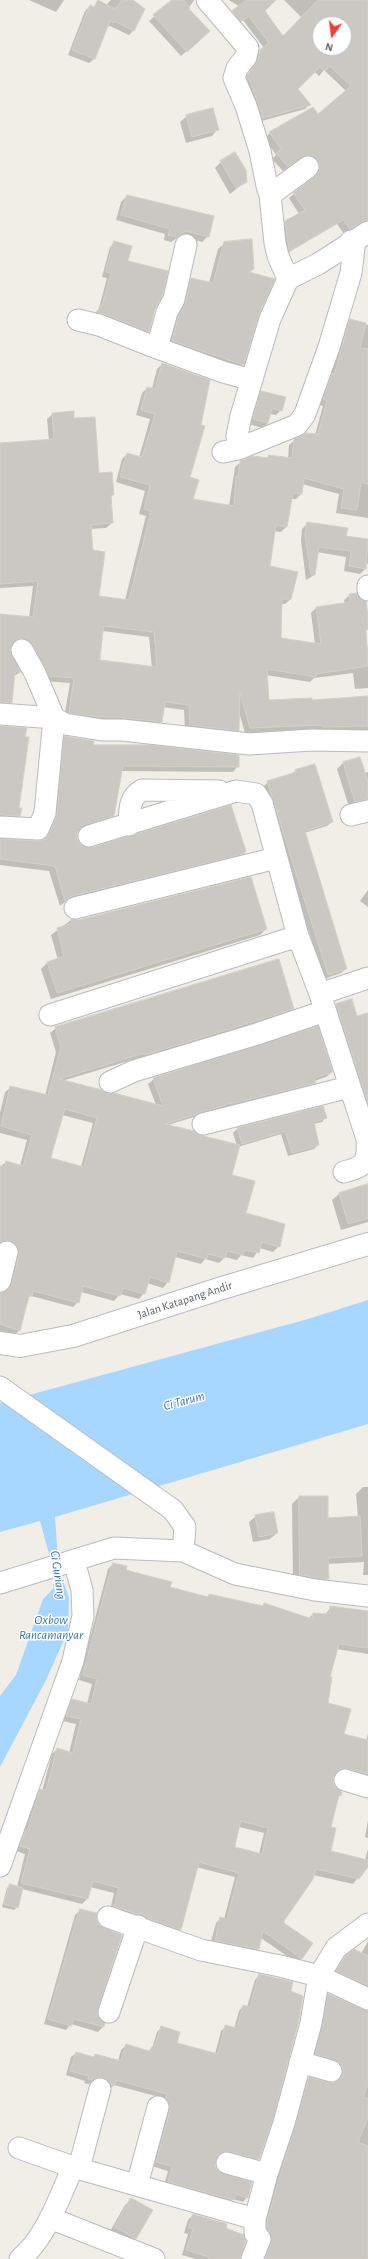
<!DOCTYPE html>
<style>
body{margin:0}
#map{position:relative;width:368px;height:2259px;overflow:hidden;background:#f0eee6;font-family:"Alegreya Sans",sans-serif}
canvas{display:block}
.north{position:absolute;left:312px;top:16px;width:40px;height:40px;box-sizing:border-box;background:#fff;border:1px solid #bec0c2;border-radius:50%;rotate:194deg;font-size:11px;font-weight:700;line-height:16px;text-align:center;color:#5d6167}
.north::after{content:'';display:block;margin:auto;width:14px;height:18px;background:#f13e2c;clip-path:polygon(50% 0,100% 100%,50% 72%,0 100%)}
</style>
<div id="map">
<canvas width="368" height="2259"></canvas>
<div class="north">N</div>
</div>
<script>
const ctx = document.querySelector('canvas').getContext('2d');
ctx.lineJoin = 'round';
function paint(path, color) { ctx.fillStyle = color; ctx.fill(path, 'evenodd'); }
function trace(path, color, width, dash) { ctx.strokeStyle = color; ctx.lineWidth = width; ctx.lineCap = dash ? 'butt' : 'round'; ctx.setLineDash(dash || []); ctx.stroke(path); }
function write(font, color, halo, rows, align = 'center') {
  ctx.font = font + ' "Alegreya Sans",sans-serif'; ctx.lineWidth = 3; ctx.setLineDash([]); ctx.textBaseline = 'middle'; ctx.strokeStyle = halo; ctx.fillStyle = color; for (const [text, x, y, turn = 0] of rows) {
    ctx.save(); ctx.translate(x, y); ctx.rotate((+turn || 0) * Math.PI / 180); ctx.textAlign = isNaN(turn) ? turn : align; if (halo) ctx.strokeText(text, 0, 0); ctx.fillText(text, 0, 0); ctx.restore();
  }
}
paint(new Path2D(`
 M 368,1300 L 368,1424 L 55,1517 L 58,1560 L 61,1575 L 69,1598 L 68,1631 L 45,1682 L 0,1767 L 0,1696 L 16,1675 L 43,1599 L 53,1589 L 55,1576 L 40,1521 L 0,1532 L 0,1403 L 308,1319 Z`), '#a7d7ff');
paint(new Path2D(`
 M 29,0 L 64,0 L 56,12 Z
 M 111,0 L 131,0 L 134,30 L 129,35 L 110,26 L 107,27 L 94,59 L 89,63 L 68,55 L 85,11 L 90,6 L 93,8 L 99,1 L 106,5 Z
 M 173,0 L 194,0 L 188,9 L 203,36 L 181,56 L 149,21 Z
 M 229,0 L 275,0 L 263,11 L 283,37 L 302,18 L 284,0 L 368,0 L 367,226 L 356,226 L 344,234 L 337,224 L 284,255 L 280,227 L 299,214 L 289,198 L 314,177 L 315,171 L 301,160 L 283,171 L 272,159 L 276,155 L 265,138 L 270,133 L 318,115 L 346,91 L 324,70 L 319,76 L 314,71 L 296,89 L 309,105 L 305,109 L 258,122 L 242,83 L 253,66 L 255,56 L 264,48 L 243,20 L 236,26 L 228,17 L 240,7 ZM 320,24 L 344,24 L 344,48 L 320,48 Z
 M 187,116 L 218,129 L 212,136 L 186,143 L 180,122 Z
 M 221,162 L 246,181 L 230,194 L 215,168 Z
 M 127,196 L 208,236 L 202,242 L 180,236 L 171,242 L 164,240 L 165,234 L 116,220 L 121,202 Z
 M 115,242 L 155,308 L 148,331 L 143,336 L 93,317 L 99,308 L 107,278 L 102,277 L 110,247 Z
 M 225,243 L 253,269 L 249,273 L 258,315 L 243,365 L 236,371 L 166,347 L 185,286 L 191,280 L 209,283 L 218,249 Z
 M 350,320 L 368,325 L 368,518 L 336,513 L 339,494 L 302,484 L 301,494 L 296,499 L 291,499 L 286,527 L 281,532 L 274,531 L 269,566 L 291,599 L 285,604 L 281,604 L 280,638 L 315,644 L 311,613 L 316,608 L 345,604 L 344,600 L 350,595 L 368,624 L 368,629 L 365,632 L 368,650 L 368,688 L 355,689 L 353,673 L 314,678 L 310,682 L 266,675 L 268,701 L 311,701 L 368,697 L 368,729 L 366,731 L 245,733 L 239,712 L 238,730 L 233,736 L 185,730 L 184,710 L 163,707 L 161,722 L 156,727 L 64,718 L 70,683 L 44,681 L 16,643 L 10,646 L 9,649 L 20,672 L 13,677 L 11,702 L 5,708 L 0,708 L 0,615 L 29,618 L 33,586 L 0,588 L 0,444 L 49,441 L 47,419 L 53,414 L 73,420 L 98,474 L 113,495 L 110,497 L 112,523 L 106,528 L 90,529 L 98,597 L 125,600 L 146,516 L 139,514 L 145,491 L 116,482 L 122,459 L 127,454 L 139,458 L 150,419 L 136,415 L 142,393 L 147,388 L 152,389 L 157,369 L 162,364 L 189,478 L 192,500 L 229,506 L 235,467 L 241,462 L 265,459 L 269,456 L 288,458 L 289,445 L 295,440 L 315,435 L 323,406 L 318,405 L 330,377 L 345,325 ZM 103,631 L 149,637 L 152,668 L 99,661 Z
 M 261,392 L 281,410 L 276,415 L 270,414 L 268,423 L 263,428 L 248,424 L 256,397 Z
 M 308,523 L 345,537 L 368,540 L 368,564 L 366,563 L 366,568 L 360,574 L 344,571 L 346,557 L 317,552 L 314,575 L 306,580 L 301,541 L 302,529 Z
 M 0,726 L 26,729 L 18,808 L 19,816 L 14,821 L 0,821 Z
 M 65,737 L 92,746 L 238,766 L 233,772 L 121,771 L 113,815 L 108,821 L 77,832 L 76,839 L 81,846 L 93,848 L 243,853 L 238,859 L 66,901 L 60,906 L 49,871 L 0,865 L 0,838 L 37,842 L 44,840 L 52,820 L 59,742 Z
 M 343,763 L 365,773 L 368,772 L 368,806 L 349,807 L 337,769 Z
 M 296,770 L 332,822 L 327,826 L 304,833 L 346,969 L 341,973 L 324,979 L 263,787 L 268,782 L 291,775 Z
 M 368,890 L 368,907 L 360,901 Z
 M 71,920 L 78,921 L 266,929 L 260,935 L 51,999 L 41,969 L 47,963 L 58,960 L 51,935 Z
 M 336,1005 L 357,1017 L 368,1014 L 368,1130 L 330,1012 Z
 M 293,1008 L 288,1014 L 140,1060 L 139,1058 L 125,1062 L 62,1081 L 108,1095 L 156,1105 L 148,1084 L 154,1079 L 332,1072 L 326,1077 L 314,1081 L 309,1088 L 223,1108 L 168,1125 L 199,1136 L 237,1146 L 233,1133 L 237,1129 L 325,1118 L 322,1122 L 313,1124 L 318,1145 L 314,1149 L 288,1156 L 281,1134 L 238,1147 L 230,1176 L 245,1214 L 279,1246 L 273,1252 L 260,1248 L 253,1258 L 241,1255 L 237,1260 L 225,1257 L 219,1263 L 205,1259 L 201,1264 L 175,1257 L 168,1282 L 163,1288 L 147,1283 L 144,1293 L 139,1299 L 120,1294 L 114,1301 L 81,1292 L 78,1302 L 73,1307 L 31,1296 L 27,1299 L 19,1330 L 14,1336 L 0,1331 L 0,1296 L 7,1290 L 14,1261 L 0,1246 L 0,1167 L 6,1162 L 20,1166 L 27,1140 L 0,1133 L 0,1113 L 5,1092 L 11,1087 L 45,1096 L 56,1052 L 50,1033 L 56,1028 ZM 62,1115 L 93,1123 L 81,1167 L 50,1159 Z
 M 368,1185 L 368,1222 L 341,1230 L 332,1200 L 339,1194 Z
 M 363,1487 L 368,1487 L 368,1575 L 363,1575 L 364,1562 L 327,1564 L 328,1578 L 320,1585 L 293,1582 L 292,1504 L 299,1497 L 327,1519 L 358,1517 L 356,1494 Z
 M 256,1516 L 277,1533 L 270,1539 L 253,1542 L 249,1522 Z
 M 113,1564 L 124,1571 L 169,1587 L 207,1597 L 210,1595 L 262,1607 L 264,1604 L 308,1619 L 313,1614 L 325,1615 L 331,1607 L 368,1611 L 368,1654 L 336,1649 L 329,1678 L 327,1704 L 343,1735 L 366,1741 L 368,1734 L 368,1783 L 343,1773 L 336,1773 L 333,1776 L 332,1783 L 340,1795 L 337,1798 L 330,1828 L 330,1852 L 365,1860 L 368,1849 L 368,1865 L 353,1884 L 313,1875 L 283,1920 L 302,1958 L 297,1963 L 261,1938 L 258,1949 L 253,1954 L 210,1945 L 216,1923 L 221,1918 L 224,1919 L 235,1877 L 196,1867 L 180,1930 L 175,1935 L 110,1911 L 114,1893 L 90,1887 L 87,1899 L 82,1904 L 22,1889 L 17,1907 L 14,1910 L 2,1907 L 7,1888 L 10,1885 L 17,1887 L 25,1854 L 16,1851 L 24,1834 L 35,1795 L 42,1791 L 52,1754 L 57,1749 L 69,1753 L 76,1724 L 62,1721 L 67,1706 L 72,1700 L 87,1704 L 92,1684 L 79,1680 L 108,1569 ZM 239,1827 L 264,1833 L 259,1854 L 233,1848 Z
 M 368,1820 L 368,1838 L 365,1837 Z
 M 80,1910 L 95,1920 L 96,2015 L 103,2027 L 98,2032 L 71,2024 L 66,2030 L 44,2024 L 75,1915 Z
 M 368,1941 L 368,1993 L 332,1976 L 346,1957 L 361,1954 Z
 M 259,1975 L 272,2119 L 258,2159 L 254,2163 L 219,2155 L 216,2157 L 215,2167 L 218,2173 L 247,2197 L 243,2202 L 233,2199 L 228,2204 L 164,2186 L 168,2171 L 152,2166 L 163,2098 L 114,2085 L 109,2090 L 99,2082 L 88,2084 L 84,2083 L 85,2081 L 66,2075 L 71,2057 L 76,2053 L 93,2058 L 96,2055 L 118,2061 L 121,2050 L 126,2045 L 149,2052 L 152,2048 L 157,2032 L 161,2028 L 176,2043 L 215,2054 L 221,2031 L 226,2026 L 234,2029 L 239,2011 L 243,2006 L 247,2007 L 255,1980 Z
 M 328,1995 L 363,2011 L 368,2011 L 368,2259 L 262,2259 L 262,2226 L 304,2083 L 309,2078 L 334,2084 L 338,2080 L 338,2073 L 311,2059 L 323,2000 Z
 M 132,2199 L 135,2238 L 129,2245 L 109,2233 L 125,2205 Z
 M 193,2215 L 225,2229 L 240,2259 L 196,2259 L 182,2255 L 188,2234 L 184,2233 L 188,2220 Z`), '#0003');
const building = new Path2D(`
 M 98,0 L 115,9 L 122,0 L 133,0 L 145,9 L 134,31 L 115,21 L 114,23 L 110,21 L 95,59 L 72,50 L 90,5 L 94,7 Z
 M 172,0 L 184,0 L 190,8 L 189,9 L 210,31 L 187,52 L 153,15 Z
 M 247,0 L 276,0 L 265,11 L 283,36 L 318,0 L 368,0 L 368,220 L 350,229 L 343,220 L 289,251 L 285,221 L 305,210 L 293,193 L 315,176 L 319,171 L 320,165 L 317,160 L 307,155 L 288,167 L 276,153 L 281,149 L 269,132 L 313,107 L 318,114 L 351,86 L 330,66 L 325,71 L 320,67 L 298,89 L 311,105 L 263,118 L 251,83 L 247,77 L 258,60 L 260,50 L 269,43 L 249,16 L 241,21 L 232,11 ZM 320,24 L 344,24 L 344,48 L 320,48 Z
 M 213,108 L 219,130 L 192,137 L 186,115 Z
 M 235,152 L 246,170 L 247,182 L 236,188 L 220,161 Z
 M 127,195 L 214,216 L 209,237 L 186,231 L 177,237 L 168,235 L 170,229 L 121,215 Z
 M 252,239 L 254,269 L 249,272 L 275,279 L 259,315 L 244,365 L 172,341 L 178,317 L 186,302 L 191,278 L 213,283 L 224,242 Z
 M 114,241 L 132,246 L 128,261 L 168,271 L 163,295 L 155,309 L 149,332 L 98,312 L 100,305 L 102,306 L 111,273 L 106,272 Z
 M 350,319 L 366,323 L 360,348 L 368,349 L 368,484 L 361,482 L 357,510 L 341,508 L 344,489 L 304,478 L 302,494 L 293,493 L 287,527 L 276,525 L 270,566 L 298,572 L 291,599 L 282,599 L 281,638 L 321,644 L 316,607 L 350,602 L 349,594 L 357,593 L 362,600 L 366,601 L 368,617 L 368,629 L 366,630 L 368,666 L 316,674 L 316,677 L 267,669 L 269,700 L 312,698 L 312,700 L 368,696 L 368,726 L 323,727 L 322,725 L 250,728 L 240,693 L 239,731 L 190,725 L 189,705 L 165,702 L 162,722 L 117,717 L 98,717 L 69,713 L 74,678 L 49,676 L 32,644 L 22,638 L 16,640 L 10,650 L 21,672 L 15,672 L 12,703 L 0,702 L 0,614 L 33,617 L 38,581 L 0,584 L 0,443 L 54,439 L 52,413 L 74,411 L 74,418 L 95,417 L 99,473 L 112,472 L 114,495 L 111,495 L 113,523 L 91,525 L 93,550 L 105,552 L 99,596 L 129,600 L 151,511 L 144,509 L 150,485 L 120,477 L 127,453 L 142,457 L 155,414 L 141,410 L 147,387 L 155,389 L 162,363 L 210,380 L 201,425 L 205,426 L 190,477 L 199,480 L 193,499 L 234,506 L 236,476 L 238,476 L 240,461 L 252,456 L 268,458 L 268,455 L 292,458 L 294,439 L 306,433 L 318,434 L 327,401 L 323,399 L 332,373 L 334,374 ZM 104,626 L 154,632 L 157,667 L 100,660 Z
 M 261,391 L 286,397 L 282,411 L 272,408 L 268,423 L 253,419 Z
 M 307,522 L 348,528 L 346,536 L 368,539 L 366,569 L 349,566 L 351,551 L 319,547 L 315,575 L 311,575 L 305,535 Z
 M 0,726 L 27,728 L 25,737 L 29,737 L 19,808 L 22,808 L 20,816 L 0,815 Z
 M 64,736 L 94,741 L 93,745 L 152,745 L 239,755 L 239,767 L 123,766 L 114,816 L 81,828 L 77,833 L 77,839 L 81,845 L 93,847 L 231,805 L 246,851 L 244,854 L 72,896 L 65,901 L 55,866 L 0,859 L 0,839 L 38,841 L 45,839 L 49,834 L 57,814 Z
 M 360,757 L 368,781 L 368,799 L 355,802 L 343,762 Z
 M 315,764 L 333,822 L 305,831 L 347,969 L 328,975 L 267,781 L 296,772 L 295,770 Z
 M 251,877 L 267,929 L 57,993 L 47,962 L 64,956 L 57,928 L 72,923 L 71,919 L 78,920 Z
 M 279,959 L 294,1009 L 145,1055 L 145,1053 L 131,1057 L 59,1079 L 102,1090 L 108,1094 L 114,1093 L 163,1106 L 153,1078 L 318,1026 L 333,1072 L 314,1078 L 316,1083 L 229,1104 L 165,1124 L 194,1131 L 199,1135 L 240,1145 L 232,1175 L 255,1181 L 246,1213 L 285,1224 L 280,1247 L 262,1242 L 259,1253 L 244,1250 L 243,1255 L 227,1251 L 225,1258 L 208,1254 L 207,1259 L 177,1251 L 169,1283 L 150,1277 L 145,1294 L 123,1288 L 120,1296 L 83,1286 L 79,1303 L 33,1291 L 32,1296 L 29,1296 L 20,1331 L 0,1324 L 0,1293 L 8,1290 L 12,1284 L 19,1254 L 18,1248 L 15,1243 L 9,1240 L 0,1243 L 0,1166 L 5,1167 L 6,1161 L 23,1166 L 32,1135 L 1,1126 L 10,1086 L 48,1095 L 61,1047 L 55,1027 ZM 65,1109 L 97,1118 L 84,1167 L 51,1158 Z
 M 352,999 L 357,1016 L 368,1013 L 368,1103 L 336,1004 Z
 M 323,1106 L 327,1118 L 314,1122 L 319,1145 L 292,1153 L 285,1131 L 242,1144 L 237,1128 Z
 M 368,1184 L 368,1218 L 348,1224 L 339,1193 Z
 M 299,1496 L 328,1496 L 328,1518 L 360,1516 L 362,1556 L 328,1558 L 329,1579 L 300,1575 Z
 M 274,1512 L 278,1533 L 259,1537 L 255,1515 Z
 M 113,1563 L 127,1566 L 126,1570 L 172,1582 L 170,1587 L 208,1597 L 209,1594 L 263,1606 L 264,1603 L 312,1619 L 313,1613 L 329,1614 L 330,1606 L 368,1611 L 368,1648 L 339,1644 L 330,1677 L 332,1677 L 328,1703 L 351,1709 L 344,1734 L 368,1740 L 368,1774 L 343,1768 L 337,1771 L 334,1776 L 333,1782 L 336,1788 L 342,1792 L 341,1796 L 339,1795 L 331,1827 L 336,1828 L 331,1851 L 368,1860 L 368,1867 L 359,1879 L 316,1869 L 313,1879 L 284,1921 L 284,1923 L 313,1943 L 302,1959 L 263,1931 L 259,1949 L 215,1941 L 220,1917 L 227,1919 L 239,1873 L 199,1862 L 181,1930 L 114,1906 L 119,1888 L 93,1881 L 88,1899 L 21,1883 L 30,1849 L 20,1846 L 25,1831 L 27,1831 L 40,1789 L 46,1790 L 57,1748 L 73,1753 L 81,1719 L 66,1716 L 72,1699 L 91,1704 L 97,1679 L 83,1675 ZM 241,1821 L 268,1828 L 262,1854 L 235,1847 Z
 M 10,1884 L 23,1888 L 18,1908 L 4,1904 Z
 M 80,1909 L 97,1913 L 96,1920 L 99,1925 L 122,1935 L 98,2009 L 97,2015 L 105,2023 L 104,2027 L 74,2019 L 71,2026 L 48,2019 Z
 M 354,1949 L 368,1956 L 368,1986 L 336,1971 L 345,1956 Z
 M 259,1974 L 293,1982 L 291,1991 L 303,1996 L 299,2020 L 273,2120 L 259,2159 L 224,2151 L 219,2154 L 216,2159 L 215,2166 L 219,2172 L 252,2182 L 248,2198 L 236,2194 L 234,2200 L 168,2182 L 172,2166 L 156,2162 L 170,2110 L 169,2104 L 166,2098 L 167,2094 L 116,2080 L 114,2086 L 103,2078 L 93,2080 L 88,2079 L 89,2076 L 70,2071 L 76,2052 L 94,2057 L 95,2054 L 121,2061 L 126,2044 L 149,2051 L 156,2042 L 161,2026 L 180,2032 L 177,2043 L 218,2054 L 225,2025 L 237,2028 L 243,2005 L 250,2007 Z
 M 328,1994 L 368,2011 L 368,2084 L 363,2097 L 368,2099 L 368,2118 L 358,2142 L 368,2146 L 368,2259 L 265,2259 L 272,2238 L 267,2229 L 267,2221 L 309,2077 L 333,2083 L 339,2080 L 343,2074 L 343,2068 L 339,2062 L 315,2054 Z
 M 131,2198 L 153,2210 L 136,2239 L 115,2227 Z
 M 193,2214 L 227,2224 L 226,2228 L 244,2235 L 246,2241 L 240,2259 L 208,2259 L 209,2257 L 186,2250 L 193,2229 L 189,2228 Z`);
paint(building, '#cbc8c3');
trace(building, '#d5d0c4', 1);
const street = new Path2D(`
 M 207,0 L 248,48 L 246,57 L 237,68 L 234,78 L 246,106 L 260,151 L 267,186 L 270,195 L 275,243 L 278,256 L 288,279
 M 270,195 L 308,167
 M 186,245 L 174,299 L 167,312 L 157,348 L 223,372 L 252,380
 M 78,320 L 99,325 L 157,348
 M 238,449 L 237,436 L 241,416 L 270,319 L 288,279 L 318,264 L 368,232
 M 223,452 L 238,449 L 297,425 L 305,414 L 329,347 L 351,273 L 354,248 L 351,241
 M 368,586 L 368,590
 M 0,714 L 54,718 L 65,724 L 102,730 L 122,730 L 249,744 L 312,740 L 368,741
 M 351,815 L 368,811
 M 129,825 C 130,811 128,798 142,790 L 219,791
 M 0,827 L 38,829 L 45,813 L 54,718 L 35,673 L 22,650
 M 89,836 L 236,791 L 256,794 L 262,803 L 298,936 L 320,994 L 367,1139 C 368,1162 366,1166 344,1172
 M 75,908 L 276,858
 M 320,994 L 368,978
 M 50,1015 L 298,936
 M 110,1082 L 134,1071 L 257,1034 L 325,1011
 M 203,1124 L 349,1087
 M 0,1281 L 7,1252
 M 0,1387 L 173,1510 L 185,1527 L 183,1551
 M 0,1583 L 114,1548 L 183,1551 L 235,1574 L 315,1590 L 368,1596
 M 345,1780 L 368,1787
 M 0,1866 L 73,1661 L 83,1616 L 82,1590 L 74,1561
 M 108,1917 L 201,1950 L 280,1966 L 319,1976 L 368,1999
 M 109,2012 L 138,1926
 M 300,2062 L 331,2071
 M 19,2148 L 73,2167
 M 227,2163 L 267,2174
 M 79,2168 L 100,2089
 M 137,2185 L 158,2107
 M 50,2218 L 154,2259
 M 20,2259 C 47,2236 59,2198 73,2167 L 255,2219
 M 252,2259 L 260,2239 L 255,2233 L 255,2219 L 267,2174 L 284,2123 L 311,2023 L 319,1976 L 336,1948 L 368,1924`);
const secondary = new Path2D(`
 M 0,1343 L 20,1346 L 73,1336 L 219,1289 L 368,1244`);
trace(street, '#b8bbc0', 23);
trace(secondary, '#b9bcc2', 24);
trace(street, '#fff', 21);
trace(secondary, '#fff', 22);
write('12px', '#5d6167', '#fff', [
 ["Jalan Katapang Andir",185,1300,-18]
]);
write('italic 13px', '#3e77b7', '#fff', [
 ["Ci Tarum",184,1401,-15],
 ["Ci Guriang",58,1575,82],
 ["Oxbow",51,1620],
 ["Rancamanyar",51,1635]
]);
</script>
